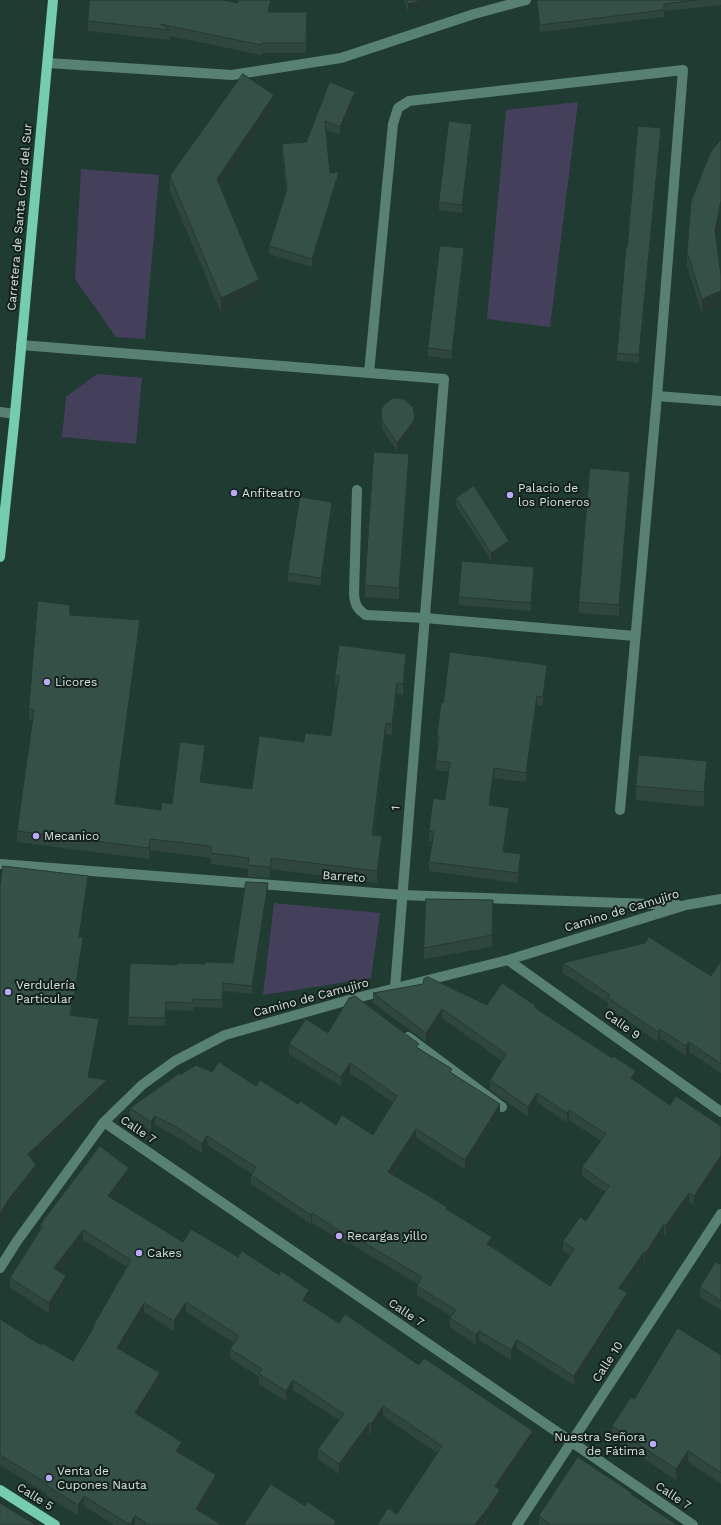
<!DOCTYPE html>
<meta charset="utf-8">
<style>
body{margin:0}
canvas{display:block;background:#203b32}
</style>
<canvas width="721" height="1525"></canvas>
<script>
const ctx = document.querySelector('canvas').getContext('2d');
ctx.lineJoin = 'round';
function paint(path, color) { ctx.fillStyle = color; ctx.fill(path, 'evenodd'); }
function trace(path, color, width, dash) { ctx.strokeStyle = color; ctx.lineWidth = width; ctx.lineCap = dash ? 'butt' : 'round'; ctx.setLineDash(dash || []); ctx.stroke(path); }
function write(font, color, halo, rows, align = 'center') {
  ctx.font = font + ' "Work Sans",sans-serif'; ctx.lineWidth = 4; ctx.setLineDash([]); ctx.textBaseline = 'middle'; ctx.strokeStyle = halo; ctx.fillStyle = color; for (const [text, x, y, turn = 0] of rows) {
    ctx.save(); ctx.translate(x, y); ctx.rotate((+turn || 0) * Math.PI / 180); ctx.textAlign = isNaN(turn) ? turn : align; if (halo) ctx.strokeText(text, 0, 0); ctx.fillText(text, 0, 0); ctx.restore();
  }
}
paint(new Path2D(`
 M 578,102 L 550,327 L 487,319 L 506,110 Z
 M 81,169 L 159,175 L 145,339 L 116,337 L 75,279 Z
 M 97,374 L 142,378 L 136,444 L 62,437 L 66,397 Z
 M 274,903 L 380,913 L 371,978 L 263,995 Z`), '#443f5b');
trace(new Path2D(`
 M 48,63 L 232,75 L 341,58 L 474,14 L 526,0
 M 21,345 L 444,379 L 395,988
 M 369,373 L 393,124 L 398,108 L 409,101 L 683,70 L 657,396 L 620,810
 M 657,396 L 721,401
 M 0,412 L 15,414
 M 357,490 L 354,594 C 355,605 357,609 366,615 L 425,618 L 635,636
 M 0,864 L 402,895 L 678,905
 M 508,960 L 721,1112
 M 408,1037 L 502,1107
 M 104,1122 L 693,1525
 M 0,1268 L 17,1241 L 104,1122 L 142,1085 L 175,1061 L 225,1035 L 356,998 L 508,960 L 686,905 L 721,899
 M 517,1525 L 721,1214`), '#598173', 10);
trace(new Path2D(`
 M 0,557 L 15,414 L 53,0
 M 0,1490 L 55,1525`), '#75ccaf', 10);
paint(new Path2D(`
 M 273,0 L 271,12 L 307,12 L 306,53 L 262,53 L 261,55 L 170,36 L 170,40 L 88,31 L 88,21 L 238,3 Z
 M 404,0 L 435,0 L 435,4 L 408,12 Z
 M 537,0 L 721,0 L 721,5 L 664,11 L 664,17 L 540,32 Z
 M 330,82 L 355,100 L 340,135 L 325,129 L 330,173 L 339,180 L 312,267 L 269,254 L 269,246 L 286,191 L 282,152 L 282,144 L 306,142 Z
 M 274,109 L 221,188 L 259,295 L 221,313 L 170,191 L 170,176 Z
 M 472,132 L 462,213 L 439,210 L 439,202 Z
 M 661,136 L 639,363 L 617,361 L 617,353 L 627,247 Z
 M 721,216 L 716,239 L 702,314 L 687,266 L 687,252 Z
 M 464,256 L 452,359 L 428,356 L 428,348 Z
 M 381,410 L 415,425 L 413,430 L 397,451 L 382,429 Z
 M 409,465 L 399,599 L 365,597 L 365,585 Z
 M 630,483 L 619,616 L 579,613 L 579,602 Z
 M 456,498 L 509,549 L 491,560 L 456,506 Z
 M 332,510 L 321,586 L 288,581 L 288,573 Z
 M 534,575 L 531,611 L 459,605 L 459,597 Z
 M 70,615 L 140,631 L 116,804 L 161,810 L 172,804 L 205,756 L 202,782 L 252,789 L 304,742 L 331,736 L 338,687 L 335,686 L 335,675 L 406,665 L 403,695 L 397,694 L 392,735 L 386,734 L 374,835 L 382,848 L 377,883 L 271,869 L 270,878 L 248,877 L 248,869 L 211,864 L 211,858 L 150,850 L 149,859 L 17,842 L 17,831 L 32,721 L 29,720 L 29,709 Z
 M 547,674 L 543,706 L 537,705 L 526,782 L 494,778 L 490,805 L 509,817 L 505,852 L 521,864 L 518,883 L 429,871 L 429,862 L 432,841 L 429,841 L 429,831 L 445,800 L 449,772 L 436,770 L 436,761 L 438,745 L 437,745 L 437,736 L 443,703 Z
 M 707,776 L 704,807 L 636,800 L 636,786 Z
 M 268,891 L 252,994 L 223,991 L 222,1008 L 193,1007 L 193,1011 L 166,1010 L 165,1026 L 128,1025 L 128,1017 L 177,965 L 233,963 Z
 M 493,912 L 492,947 L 424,959 L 424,948 Z
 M 721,961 L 721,1073 L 689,1052 L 686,1056 L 660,1038 L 658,1042 L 608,1007 L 608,1003 L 563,973 L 563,963 L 711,976 Z
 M 373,993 L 487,1005 L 536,1008 L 636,1080 L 635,1081 L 670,1105 L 721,1126 L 694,1205 L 689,1202 L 666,1235 L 664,1234 L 645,1263 L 644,1262 L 624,1291 L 627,1302 L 574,1385 L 517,1349 L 511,1360 L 479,1340 L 476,1345 L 450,1327 L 450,1318 L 451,1316 L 417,1295 L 417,1286 L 418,1284 L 349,1243 L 348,1245 L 312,1223 L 311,1224 L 251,1184 L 251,1175 L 252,1174 L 207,1145 L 202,1153 L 175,1136 L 155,1125 L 151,1131 L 130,1117 L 130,1108 L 181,1074 L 212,1072 L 256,1086 L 298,1104 L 336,1125 L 373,1135 L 393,1102 L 350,1073 L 341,1086 L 289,1054 L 289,1044 L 328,1033 L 419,1048 L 452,1073 L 500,1113 L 465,1169 L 416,1138 L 393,1175 L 447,1209 L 492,1246 L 550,1286 L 570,1256 L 563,1251 L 563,1241 L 586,1221 L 605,1192 L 582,1176 L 582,1167 L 601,1141 L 569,1120 L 567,1123 L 537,1102 L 528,1117 L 490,1090 L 490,1080 L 502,1061 L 442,1018 L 426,1042 L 373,1003 Z
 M 129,1178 L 113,1199 L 183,1242 L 238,1257 L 309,1300 L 307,1303 L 339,1323 L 419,1365 L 533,1441 L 500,1489 L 500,1500 L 483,1525 L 377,1525 L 397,1514 L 437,1453 L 383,1416 L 371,1434 L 369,1433 L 339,1474 L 318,1459 L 318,1449 L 339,1420 L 293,1390 L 286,1401 L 259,1384 L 259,1377 L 230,1358 L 230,1349 L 234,1343 L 186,1312 L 174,1331 L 144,1312 L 122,1351 L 160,1383 L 139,1416 L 182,1452 L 181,1454 L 216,1485 L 200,1512 L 222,1525 L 114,1525 L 84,1506 L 78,1515 L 47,1496 L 47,1494 L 0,1465 L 0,1319 L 41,1345 L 73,1361 L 93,1329 L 93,1326 L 127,1267 L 83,1240 L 59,1271 L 66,1286 L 49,1313 L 10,1288 L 10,1278 L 40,1231 L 40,1225 Z
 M 721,1262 L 721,1310 L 700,1297 L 700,1287 Z
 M 721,1355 L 721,1484 L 688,1462 L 676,1480 L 612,1437 L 612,1426 L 634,1399 Z
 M 632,1495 L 677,1525 L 539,1525 L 539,1516 Z`), '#2e463d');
paint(new Path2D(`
 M 271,0 L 273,0 L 268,22 L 268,12 Z
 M 423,0 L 435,0 L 435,4 L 408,12 L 408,4 Z
 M 355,92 L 355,100 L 340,135 L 340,127 Z
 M 274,95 L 274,109 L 217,193 L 217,179 Z
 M 472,124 L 472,132 L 462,213 L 462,205 Z
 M 661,128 L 661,136 L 639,363 L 639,355 Z
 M 339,172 L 339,180 L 312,267 L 312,259 Z
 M 721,201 L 721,216 L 715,245 L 715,230 Z
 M 464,248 L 464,256 L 452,359 L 452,351 Z
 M 259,280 L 259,295 L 221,313 L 221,298 Z
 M 721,291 L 721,305 L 702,314 L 702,299 Z
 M 415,417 L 415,425 L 413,430 L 397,451 L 397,443 Z
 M 409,454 L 409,465 L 399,599 L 399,588 Z
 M 630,472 L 630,483 L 619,616 L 619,605 Z
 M 332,502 L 332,510 L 321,586 L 321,578 Z
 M 509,541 L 509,549 L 491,560 L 491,553 Z
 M 534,567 L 534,575 L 531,611 L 531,603 Z
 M 140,620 L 140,631 L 115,816 L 115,804 Z
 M 406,654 L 406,665 L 403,695 L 403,684 Z
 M 547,665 L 547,674 L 543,706 L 543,697 Z
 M 397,683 L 397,694 L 392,735 L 392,724 Z
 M 537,696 L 537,705 L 526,782 L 526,773 Z
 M 386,723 L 386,734 L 372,846 L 372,835 Z
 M 205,745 L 205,756 L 200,793 L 200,782 Z
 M 707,761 L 707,776 L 704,807 L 704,792 Z
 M 494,768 L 494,778 L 489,815 L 489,805 Z
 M 509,808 L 509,817 L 503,862 L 503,852 Z
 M 382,836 L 382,848 L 377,883 L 377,871 Z
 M 150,839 L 150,850 L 149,859 L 149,848 Z
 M 521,854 L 521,864 L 518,883 L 518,873 Z
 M 271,858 L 271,869 L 270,878 L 270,867 Z
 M 88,876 L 88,888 L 79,949 L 79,937 Z
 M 268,883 L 268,891 L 252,994 L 252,986 Z
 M 83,937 L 83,949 L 75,1003 L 70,1027 L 70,1015 Z
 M 442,1009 L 442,1018 L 426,1042 L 426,1033 Z
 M 99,1019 L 99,1031 L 88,1089 L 88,1077 Z
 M 660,1029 L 660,1038 L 658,1042 L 658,1032 Z
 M 689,1042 L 689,1052 L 686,1056 L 686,1046 Z
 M 350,1063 L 350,1073 L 341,1086 L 341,1077 Z
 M 636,1071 L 636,1080 L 631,1088 L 631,1078 Z
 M 107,1080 L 107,1092 L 28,1166 L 28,1154 Z
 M 537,1093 L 537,1102 L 528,1117 L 528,1107 Z
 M 500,1104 L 500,1113 L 465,1169 L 465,1160 Z
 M 569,1110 L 569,1120 L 567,1123 L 567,1113 Z
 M 155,1116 L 155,1125 L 151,1131 L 151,1122 Z
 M 416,1129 L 416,1138 L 388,1182 L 388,1172 Z
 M 207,1136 L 207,1145 L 202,1153 L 202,1144 Z
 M 721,1156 L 721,1165 L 694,1205 L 694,1196 Z
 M 36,1165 L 36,1177 L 8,1212 L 0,1227 L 0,1215 L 8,1200 Z
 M 129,1168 L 129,1178 L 108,1206 L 108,1196 Z
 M 689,1193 L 689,1202 L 666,1235 L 666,1225 Z
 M 312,1213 L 312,1223 L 311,1224 L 311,1215 Z
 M 664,1224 L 664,1234 L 645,1263 L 645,1254 Z
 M 83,1230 L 83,1240 L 54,1278 L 54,1268 Z
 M 349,1234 L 349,1243 L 348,1245 L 348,1236 Z
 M 492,1237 L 492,1246 L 487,1253 L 487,1244 Z
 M 644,1252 L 644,1262 L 619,1297 L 619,1288 Z
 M 66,1276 L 66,1286 L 49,1313 L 49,1303 Z
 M 309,1290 L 309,1300 L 303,1310 L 303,1300 Z
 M 627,1293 L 627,1302 L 574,1385 L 574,1376 Z
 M 186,1302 L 186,1312 L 174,1331 L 174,1321 Z
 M 144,1303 L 144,1312 L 117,1358 L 117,1348 Z
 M 479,1331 L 479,1340 L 476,1345 L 476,1335 Z
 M 517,1340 L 517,1349 L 511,1360 L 511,1350 Z
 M 160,1373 L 160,1383 L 135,1423 L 135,1413 Z
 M 293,1380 L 293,1390 L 286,1401 L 286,1391 Z
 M 383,1406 L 383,1416 L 371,1434 L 371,1424 Z
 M 369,1423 L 369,1433 L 339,1474 L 339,1464 Z
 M 533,1431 L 533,1441 L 495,1496 L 495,1486 Z
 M 182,1442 L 182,1452 L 176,1461 L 176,1451 Z
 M 688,1451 L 688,1462 L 676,1480 L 676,1469 Z
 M 216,1475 L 216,1485 L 196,1519 L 196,1509 Z
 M 500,1490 L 500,1500 L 482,1525 L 482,1516 Z
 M 84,1496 L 84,1506 L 78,1515 L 78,1505 Z
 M 482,1515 L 482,1525 L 475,1525 Z
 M 135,1516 L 135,1525 L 130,1525 Z
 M 336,1521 L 336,1525 L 333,1525 Z`), '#253932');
const building = new Path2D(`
 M 90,0 L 223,0 L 238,3 L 238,0 L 271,0 L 268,12 L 307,12 L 306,43 L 262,43 L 261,45 L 160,24 L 170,30 L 88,21 Z
 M 407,0 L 423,0 L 408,4 Z
 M 537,0 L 697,0 L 664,4 L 664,10 L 540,25 Z
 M 243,74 L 274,95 L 217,179 L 259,280 L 221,298 L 170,176 Z
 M 330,82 L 355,92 L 340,127 L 325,121 L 330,173 L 339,172 L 312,259 L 269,246 L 287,189 L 282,144 L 306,142 Z
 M 449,121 L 472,124 L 462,205 L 439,202 Z
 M 638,126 L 661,128 L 639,355 L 617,353 L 626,247 L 627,247 Z
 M 721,140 L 721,201 L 715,230 L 721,276 L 721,291 L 702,299 L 687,252 L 691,201 L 711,151 Z
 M 440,246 L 464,248 L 452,351 L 428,348 Z
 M 393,398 L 404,399 L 413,407 L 415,417 L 413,422 L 397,443 L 382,421 L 381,410 L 384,405 Z
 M 374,452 L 409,454 L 399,588 L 365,585 Z
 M 590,468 L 630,472 L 619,605 L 579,602 Z
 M 474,486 L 509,541 L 491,553 L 456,498 Z
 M 300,497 L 332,502 L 321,578 L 288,573 Z
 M 462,561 L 534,567 L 531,603 L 459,597 Z
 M 38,601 L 70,605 L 70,615 L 140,620 L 115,804 L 161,810 L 162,802 L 172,804 L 180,742 L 205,745 L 200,782 L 252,789 L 259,736 L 304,742 L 305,733 L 331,736 L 339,676 L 335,675 L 339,645 L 406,654 L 403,684 L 397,683 L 392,724 L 386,723 L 372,835 L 382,836 L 377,871 L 271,858 L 270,867 L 248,865 L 249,858 L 211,853 L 211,846 L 150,839 L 149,848 L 17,831 L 34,710 L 29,709 Z
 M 450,652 L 547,665 L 543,697 L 537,696 L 526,773 L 494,768 L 489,805 L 509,808 L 503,852 L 521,854 L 518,873 L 429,862 L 434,832 L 429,831 L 433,798 L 445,800 L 450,762 L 436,761 L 439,736 L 437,736 L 441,702 L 443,703 Z
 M 639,755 L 707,761 L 704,792 L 636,786 Z
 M 3,866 L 88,876 L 79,937 L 83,937 L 75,991 L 70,1015 L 99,1019 L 88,1077 L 107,1080 L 28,1154 L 36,1165 L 8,1200 L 0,1215 L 0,886 Z
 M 246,882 L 268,883 L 252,986 L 223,983 L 222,1000 L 193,999 L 193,1003 L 166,1002 L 165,1018 L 128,1017 L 130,963 L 177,965 L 177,963 L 205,964 L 205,962 L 233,963 Z
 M 426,899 L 493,900 L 492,935 L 424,948 Z
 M 649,937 L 711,976 L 721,961 L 721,1064 L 689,1042 L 686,1046 L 660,1029 L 658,1032 L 608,998 L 610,995 L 563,963 L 645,943 Z
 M 428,977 L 487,1005 L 502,983 L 536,1006 L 535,1008 L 612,1058 L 613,1056 L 636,1071 L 631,1078 L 670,1105 L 676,1096 L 721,1126 L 721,1156 L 694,1196 L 689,1193 L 666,1225 L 664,1224 L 645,1254 L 644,1252 L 619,1288 L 627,1293 L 574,1376 L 517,1340 L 511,1350 L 479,1331 L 476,1335 L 450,1318 L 456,1310 L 417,1286 L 422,1277 L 349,1234 L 348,1236 L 312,1213 L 311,1215 L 251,1175 L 256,1167 L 207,1136 L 202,1144 L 175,1126 L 155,1116 L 151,1122 L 130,1108 L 181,1072 L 180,1075 L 196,1065 L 212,1072 L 219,1062 L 256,1086 L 260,1080 L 298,1104 L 300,1101 L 336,1125 L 342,1115 L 373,1135 L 397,1096 L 350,1063 L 341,1077 L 289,1044 L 306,1019 L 328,1033 L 349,998 L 355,996 L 419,1044 L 416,1047 L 452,1069 L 450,1072 L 500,1104 L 465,1160 L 416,1129 L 388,1172 L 447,1207 L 446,1209 L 492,1237 L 487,1244 L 550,1286 L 574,1249 L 563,1241 L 580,1217 L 586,1221 L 609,1186 L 582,1167 L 606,1134 L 569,1110 L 567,1113 L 537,1093 L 528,1107 L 490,1080 L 506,1054 L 442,1009 L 426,1033 L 373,993 L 423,984 L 424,979 Z
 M 100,1146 L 129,1168 L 108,1196 L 183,1242 L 191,1229 L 238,1257 L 242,1251 L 279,1275 L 281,1271 L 309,1290 L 303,1300 L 339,1323 L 345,1314 L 419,1365 L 424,1358 L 533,1431 L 495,1486 L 500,1490 L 482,1516 L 482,1515 L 475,1525 L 377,1525 L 388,1508 L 397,1514 L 442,1446 L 383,1406 L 371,1424 L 369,1423 L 339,1464 L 318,1449 L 344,1414 L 293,1380 L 286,1391 L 259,1374 L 262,1369 L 230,1349 L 239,1336 L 186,1302 L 174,1321 L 144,1303 L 117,1348 L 160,1373 L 135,1413 L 182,1442 L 176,1451 L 216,1475 L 196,1509 L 222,1525 L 150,1525 L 135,1516 L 130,1525 L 84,1496 L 78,1505 L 47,1486 L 48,1484 L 0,1455 L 0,1319 L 41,1345 L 42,1343 L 73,1361 L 94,1327 L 93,1326 L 131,1260 L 83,1230 L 54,1268 L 66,1276 L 49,1303 L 10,1278 L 42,1227 L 40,1225 Z
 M 716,1262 L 720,1264 L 721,1262 L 721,1301 L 700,1287 Z
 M 678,1328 L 721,1355 L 721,1473 L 688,1451 L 676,1469 L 612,1426 L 631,1397 L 634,1399 Z
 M 578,1457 L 632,1493 L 631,1494 L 677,1525 L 551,1525 L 539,1516 Z
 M 271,1484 L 305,1506 L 308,1502 L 336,1521 L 333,1525 L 244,1525 Z
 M 0,1503 L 36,1525 L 0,1525 Z`);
paint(building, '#355147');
trace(building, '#253932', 1);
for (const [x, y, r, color] of [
 [234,493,4,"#baaaf6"],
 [510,495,4,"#baaaf6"],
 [47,682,4,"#baaaf6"],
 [36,836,4,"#baaaf6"],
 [8,992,4,"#baaaf6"],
 [339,1236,4,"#baaaf6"],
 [139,1253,4,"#baaaf6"],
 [653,1444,4,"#baaaf6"],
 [49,1478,4,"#baaaf6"]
]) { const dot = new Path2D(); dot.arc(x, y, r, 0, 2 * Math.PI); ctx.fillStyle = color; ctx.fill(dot); trace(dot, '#13201b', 1.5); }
write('12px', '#d5e5de', '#13201b', [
 ["Carretera de Santa Cruz del Sur",20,217,-85],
 ["1",396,808,-85],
 ["Barreto",344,877,4],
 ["Camino de Camujiro",622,911,-17],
 ["Camino de Camujiro",311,998,-15],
 ["Calle 9",622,1025,36],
 ["Calle 7",138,1130,34],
 ["Calle 7",406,1313,34],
 ["Calle 10",608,1362,-57],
 ["Calle 7",673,1496,34],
 ["Calle 5",35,1497,32]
]);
write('12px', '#d5e5de', '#13201b', [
 ["Palacio de",518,488],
 ["los Pioneros",518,502],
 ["Anfiteatro",242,493],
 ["Licores",55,682],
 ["Mecanico",44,836],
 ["Verdulería",16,985],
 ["Particular",16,999],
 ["Recargas yillo",347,1236],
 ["Cakes",147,1253],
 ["Nuestra Señora",645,1437,"right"],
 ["de Fátima",645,1451,"right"],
 ["Venta de",57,1471],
 ["Cupones Nauta",57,1485]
], 'left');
</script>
